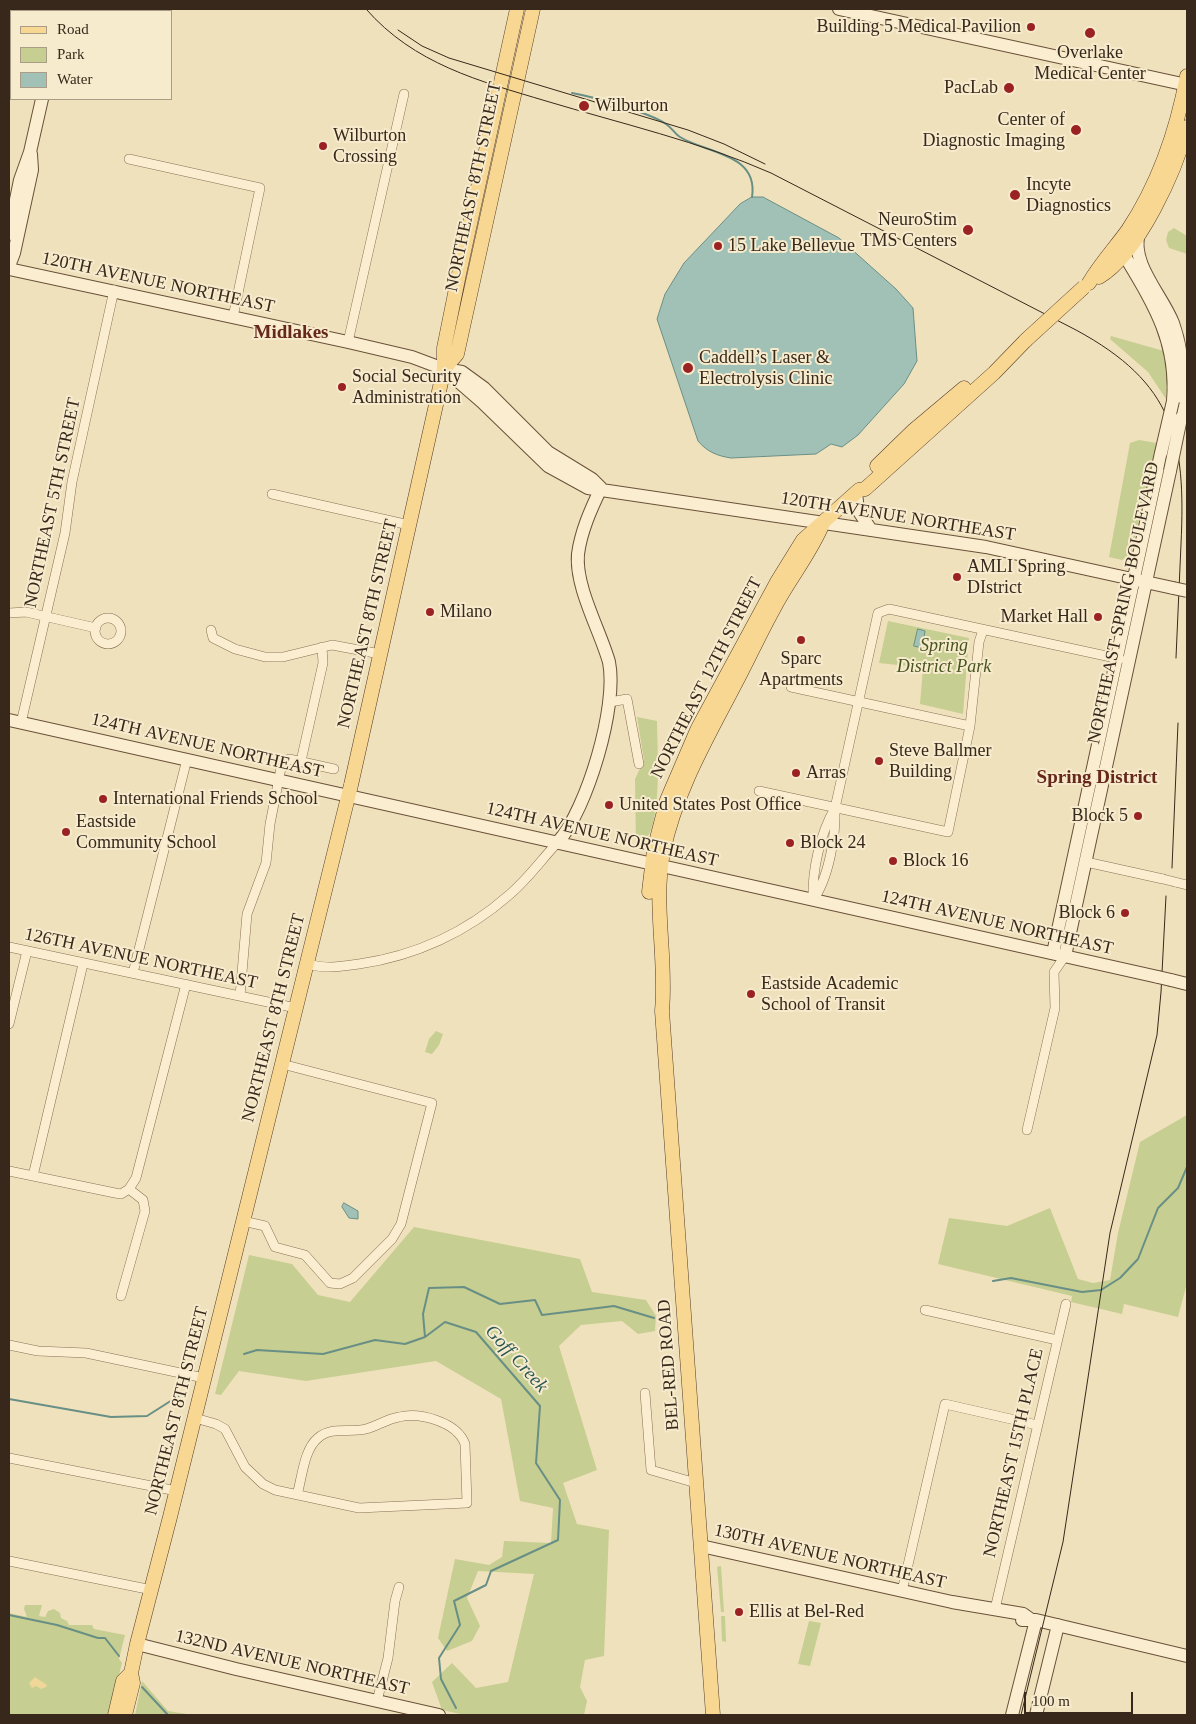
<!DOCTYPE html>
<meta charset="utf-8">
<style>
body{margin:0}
#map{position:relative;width:1196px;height:1724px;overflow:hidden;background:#f0e1bd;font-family:Georgia,serif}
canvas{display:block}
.frame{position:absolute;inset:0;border:10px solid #37281b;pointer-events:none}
.legend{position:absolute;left:10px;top:10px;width:162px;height:90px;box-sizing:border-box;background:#f7ebcd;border:1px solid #aa9d86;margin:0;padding:6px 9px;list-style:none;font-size:15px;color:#37281b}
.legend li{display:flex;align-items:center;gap:10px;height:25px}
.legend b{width:25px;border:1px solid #aa9d86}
.scale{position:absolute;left:1024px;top:1692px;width:109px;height:22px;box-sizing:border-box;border:2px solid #37281b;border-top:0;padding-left:6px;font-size:15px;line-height:18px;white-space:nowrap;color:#37281b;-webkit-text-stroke:4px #f7ebcd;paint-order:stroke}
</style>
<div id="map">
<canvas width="1196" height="1724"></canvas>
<div class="frame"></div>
<ul class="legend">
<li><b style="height:6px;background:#f7d791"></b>Road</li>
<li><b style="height:14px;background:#c7ce91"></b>Park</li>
<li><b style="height:14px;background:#a1c1b7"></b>Water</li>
</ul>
<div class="scale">100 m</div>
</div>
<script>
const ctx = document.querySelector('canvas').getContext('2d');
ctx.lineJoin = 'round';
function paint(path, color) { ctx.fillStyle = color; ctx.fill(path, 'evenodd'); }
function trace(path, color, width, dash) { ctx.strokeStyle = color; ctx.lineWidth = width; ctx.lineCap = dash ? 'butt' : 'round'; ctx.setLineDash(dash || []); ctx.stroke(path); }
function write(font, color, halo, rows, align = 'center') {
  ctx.font = font + ' Georgia,serif'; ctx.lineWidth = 4; ctx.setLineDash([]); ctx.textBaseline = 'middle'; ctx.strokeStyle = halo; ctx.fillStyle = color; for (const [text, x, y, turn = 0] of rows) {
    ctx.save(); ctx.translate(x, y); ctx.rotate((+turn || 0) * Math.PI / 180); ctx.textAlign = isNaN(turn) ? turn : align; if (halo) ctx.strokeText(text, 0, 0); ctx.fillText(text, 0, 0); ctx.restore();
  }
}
paint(new Path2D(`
 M 1174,228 L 1187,236 L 1187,254 L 1169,248 L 1166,240 L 1168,232 Z
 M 1111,336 L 1164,351 L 1167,375 L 1166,399 L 1148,372 L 1110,339 Z
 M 1139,440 L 1157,443 L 1131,553 L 1122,560 L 1109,557 L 1130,443 Z
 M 888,621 L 969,638 L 963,714 L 920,704 L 923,668 L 921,664 L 908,663 L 907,666 L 879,663 Z
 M 637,717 L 657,721 C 657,748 665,839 636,848 L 635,779 L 644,760 Z
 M 436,1031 L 443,1034 L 439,1045 L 432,1054 L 425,1052 L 429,1039 Z
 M 1187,1115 L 1187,1283 L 1178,1317 L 1124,1304 L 1122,1314 L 1071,1302 L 1072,1296 L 938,1264 L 949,1218 L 1007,1226 L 1050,1208 L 1078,1279 L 1093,1283 L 1110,1280 L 1118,1233 L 1140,1142 Z
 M 414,1227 L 580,1259 L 592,1292 L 646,1300 L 656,1316 L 655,1331 L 638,1334 L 622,1321 L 581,1325 L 559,1346 L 597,1470 L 563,1483 L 577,1524 L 609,1530 L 604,1656 L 585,1660 L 580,1687 L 587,1701 L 584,1715 L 465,1715 L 442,1710 L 432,1682 L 452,1663 L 476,1688 L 508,1682 L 534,1574 L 478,1571 L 467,1598 L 480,1626 L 472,1641 L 447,1651 L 438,1638 L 455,1559 L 489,1565 L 502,1557 L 504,1541 L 551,1543 L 553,1508 L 520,1501 L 501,1399 L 436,1361 L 306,1381 L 239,1371 L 221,1395 L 215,1394 L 249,1255 L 292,1264 L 318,1295 L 350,1302 Z
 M 721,1566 L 724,1612 L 721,1612 L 717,1567 Z
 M 25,1605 L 42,1605 L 39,1616 L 45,1617 L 48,1611 L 54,1609 L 60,1613 L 61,1618 L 67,1621 L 69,1625 L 92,1625 L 94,1629 L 125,1635 L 119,1659 L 122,1663 L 109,1715 L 9,1715 L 9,1613 L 27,1617 L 24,1609 Z
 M 721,1616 L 725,1616 L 726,1642 L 722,1641 Z
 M 809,1621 L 821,1623 L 810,1666 L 798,1664 Z
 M 142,1681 L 168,1711 L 193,1715 L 135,1715 Z`), '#c7ce91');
paint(new Path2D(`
 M 35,1677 L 47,1685 L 46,1687 L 41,1689 L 36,1686 L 32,1688 L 29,1683 Z`), '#eed798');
const water = new Path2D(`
 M 752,197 L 763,197 L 839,238 L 896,289 L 913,308 L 917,361 L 904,384 L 858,435 L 842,447 L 831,444 L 816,454 L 731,458 C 718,456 707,452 698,441 L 657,319 L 665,294 L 684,263 L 740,204 Z
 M 918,629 L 925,631 L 922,648 L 914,646 Z
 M 344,1203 L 358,1211 L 358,1219 L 349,1218 L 342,1207 Z`);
paint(water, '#a1c1b7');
trace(water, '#688f85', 1);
trace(new Path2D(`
 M 572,93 C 594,97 648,112 666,124 C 672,128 675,134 680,137 C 705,153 759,153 752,197
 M 993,1281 L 1011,1278 L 1082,1292 L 1101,1290 L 1120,1278 L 1138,1259 L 1158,1208 L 1178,1188 L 1187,1167
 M 425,1337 L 445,1322 L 476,1332 L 540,1406 L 536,1463 L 560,1500 L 558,1540 L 491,1571 L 486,1585 L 454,1601 L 460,1625 L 439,1658 L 441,1679 L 456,1708
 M 244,1354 L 257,1350 L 323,1354 L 375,1340 L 405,1344 L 425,1337 L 423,1314 L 429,1288 L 464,1287 L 500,1304 L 535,1300 L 542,1315 L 614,1306 L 654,1318
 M 9,1399 L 111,1417 L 147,1416 L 180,1395
 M 9,1615 L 57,1625 L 98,1638 L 105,1638 L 119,1656
 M 142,1687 L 168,1715`), '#688f85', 2);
const street = new Path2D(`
 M 129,159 L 260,188 L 233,317
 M 348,342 L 404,94
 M 272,494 L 409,525
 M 9,613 L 26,612 L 96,628
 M95 631a13 13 0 1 1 26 0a13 13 0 1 1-26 0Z
 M 211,630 L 213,638 L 235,649 L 265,657 L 283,657 L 332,645 L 380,654
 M 791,687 L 970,726
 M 610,702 L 627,699 L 639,764
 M 21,723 L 65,533 L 72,482 L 114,290
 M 301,761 L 323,663 L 322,647
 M 759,791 L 948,832 L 970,726 L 979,642 L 983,630
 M 1086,862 L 1163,879
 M 1175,882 L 1187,885
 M 813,900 C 829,878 836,835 835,808 L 878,613 L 889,609 L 1120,659
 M 813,900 C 812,870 820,834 835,808
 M 9,947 L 296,1008
 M 307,964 C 328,969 338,967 359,964 C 415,956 467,932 509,895 C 528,879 541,860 558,842
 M 133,973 L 187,759
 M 240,996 L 247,914 L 266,863 L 270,824 L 281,768 L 289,759 L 334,769
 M 9,1024 L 27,951
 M 1027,1130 L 1055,1008 L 1054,972 L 1065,956
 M 9,1171 L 115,1193 L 121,1194 L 129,1189 L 143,1200 L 145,1211 L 121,1296
 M 33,1176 L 83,964
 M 129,1189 L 136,1178 L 186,984
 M 243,1221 L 265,1226 L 275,1247 L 305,1255 L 330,1283 L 340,1284 L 353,1278 L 392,1239 L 401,1224 L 432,1103 L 282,1064
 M 925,1310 L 1057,1340
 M 9,1345 L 38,1351 L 86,1353 L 204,1378
 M 645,1393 L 651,1470 L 696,1483
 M 195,1418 L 216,1424 L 225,1429 L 245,1467 L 263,1484 L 275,1490 L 359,1508 L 467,1503 L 465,1444 C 457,1422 420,1412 399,1417 C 387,1419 377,1426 366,1429 C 350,1433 331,1426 318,1438 C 304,1449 302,1478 297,1495
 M 9,1458 L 177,1491
 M 9,1561 L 152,1590
 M 902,1591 L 945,1404 L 1037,1425
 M 995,1609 L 1066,1304
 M 377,1701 L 388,1658 L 395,1601 L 399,1587`);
const secondary = new Path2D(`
 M 28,9 L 28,11
 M 38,9 L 38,11
 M 839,9 L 1187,85
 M 1139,233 C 1130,263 1162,295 1173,323 C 1184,354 1185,385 1181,418
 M 9,234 L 20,180 L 30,152 L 42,99
 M 1123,245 L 1123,253 C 1153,303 1178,341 1173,401
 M 9,266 L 14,253 L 32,170 L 31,154
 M 9,269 L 348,342 L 412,357 L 444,369 L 462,372 L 484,388 L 548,452 L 592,479 L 601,488
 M 444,369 L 482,402 L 548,466 L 588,488 L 986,547 L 1173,588
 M 856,493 L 858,510 L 871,530
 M 9,720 L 1158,977
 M 558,842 C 587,809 618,706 609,662 C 600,630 575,587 578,554 C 581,531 591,509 601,488
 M 1053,953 L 1161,453
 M 1065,956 L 1170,471
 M 1171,980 L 1187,984
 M 701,1546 L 952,1602 L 1023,1614 L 1030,1619
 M 1022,1620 L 1036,1620 L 1187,1656
 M 137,1644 L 236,1669 L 439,1715
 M 1012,1715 L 1036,1620
 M 1036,1715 L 1058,1625`);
const primary = new Path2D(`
 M 1099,277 C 1139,253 1176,170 1187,127
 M 1089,283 C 1100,264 1115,248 1128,230 C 1159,183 1177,130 1187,76
 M 444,369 L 457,354 L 533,9
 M 877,466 L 914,430 L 964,388
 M 649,892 L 654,850 L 667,800 L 698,728 L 777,582 L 803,540 L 859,490 L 865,489 L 994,373 L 1026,340
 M 115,1715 L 123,1681 L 131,1673
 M 125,1715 L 133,1683 L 131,1673 L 137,1644 L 170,1517 L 351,785 L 444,369 L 444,348 L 459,274 L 517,9
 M 713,1715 L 662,1011 C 667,958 653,906 663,852 C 676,791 706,740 734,686 C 748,660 760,633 774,608 C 789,579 811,553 823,523`);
trace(street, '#897055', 10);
trace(secondary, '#6a5139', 14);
trace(primary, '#563e2a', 15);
trace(street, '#fbeed0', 9);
trace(secondary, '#fbeed0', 12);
trace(primary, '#f7d791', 14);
trace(new Path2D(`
 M 366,9 C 414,64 479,81 546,101 C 619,123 701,142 771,173 L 1076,330 C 1174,383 1186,439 1181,544 C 1179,582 1178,620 1176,658
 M 398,30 L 422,46 L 449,58 L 688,130 L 724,144 L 765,164
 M 1172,868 L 1178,723
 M 1021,1715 L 1063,1542 L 1110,1233 L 1157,1035 L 1161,992 L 1166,896`), '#37281b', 1);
const streetBridge = new Path2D(`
 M 1163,879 L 1175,882`);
const secondaryBridge = new Path2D(`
 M 1161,453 L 1173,401
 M 1170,471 L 1181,418
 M 1173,588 L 1187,591
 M 1158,977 L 1171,980`);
const primaryBridge = new Path2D(`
 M 1026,340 L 1084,287`);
trace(streetBridge, '#897055', 10, []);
trace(secondaryBridge, '#6a5139', 14, []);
trace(primaryBridge, '#563e2a', 15, []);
trace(streetBridge, '#fbeed0', 9);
trace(secondaryBridge, '#fbeed0', 12);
trace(primaryBridge, '#f7d791', 14);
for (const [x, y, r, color] of [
 [1031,27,5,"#9b2223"],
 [1090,33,6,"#9b2223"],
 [1009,88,6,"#9b2223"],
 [584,106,6,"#9b2223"],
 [1076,130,6,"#9b2223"],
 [323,146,5,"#9b2223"],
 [1015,195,6,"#9b2223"],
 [968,230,6,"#9b2223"],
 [718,246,5,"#9b2223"],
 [688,368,6,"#9b2223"],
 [342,387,5,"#9b2223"],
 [957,577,5,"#9b2223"],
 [430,612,5,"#9b2223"],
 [1098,617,5,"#9b2223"],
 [801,640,5,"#9b2223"],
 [879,761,5,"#9b2223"],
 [796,773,5,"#9b2223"],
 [103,799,5,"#9b2223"],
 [609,805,5,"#9b2223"],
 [1138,816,5,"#9b2223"],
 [66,832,5,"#9b2223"],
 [790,843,5,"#9b2223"],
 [893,861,5,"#9b2223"],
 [1125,913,5,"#9b2223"],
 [751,994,5,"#9b2223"],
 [739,1612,5,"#9b2223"]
]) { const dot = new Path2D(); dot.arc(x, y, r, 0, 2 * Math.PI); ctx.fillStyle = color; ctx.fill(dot); trace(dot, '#f7ebcd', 2); }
write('18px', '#37281b', '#f7ebcd', [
 ["Building 5 Medical Pavilion",1021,27,"right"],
 ["Overlake",1090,53,"center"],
 ["Medical Center",1090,74,"center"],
 ["PacLab",998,88,"right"],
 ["Wilburton",595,106],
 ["Center of",1065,120,"right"],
 ["Diagnostic Imaging",1065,141,"right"],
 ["Wilburton",333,136],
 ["Crossing",333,157],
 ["Incyte",1026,185],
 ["Diagnostics",1026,206],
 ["NeuroStim",957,220,"right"],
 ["TMS Centers",957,241,"right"],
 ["15 Lake Bellevue",728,246],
 ["Caddell’s Laser &",699,358],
 ["Electrolysis Clinic",699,379],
 ["Social Security",352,377],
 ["Administration",352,398],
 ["AMLI Spring",967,567],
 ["DIstrict",967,588],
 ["Milano",440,612],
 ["Market Hall",1088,617,"right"],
 ["Sparc",801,659,"center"],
 ["Apartments",801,680,"center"],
 ["Steve Ballmer",889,751],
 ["Building",889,772],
 ["Arras",806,773],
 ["International Friends School",113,799],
 ["United States Post Office",619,805],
 ["Block 5",1128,816,"right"],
 ["Eastside",76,822],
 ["Community School",76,843],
 ["Block 24",800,843],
 ["Block 16",903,861],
 ["Block 6",1115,913,"right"],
 ["Eastside Academic",761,984],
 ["School of Transit",761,1005],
 ["Ellis at Bel-Red",749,1612]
], 'left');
write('18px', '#37281b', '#f7ebcd', [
 ["NORTHEAST 8TH STREET",474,187,-78],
 ["120TH AVENUE NORTHEAST",158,283,12],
 ["NORTHEAST 5TH STREET",53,503,-78],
 ["120TH AVENUE NORTHEAST",898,517,9],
 ["NORTHEAST SPRING BOULEVARD",1124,603,-78],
 ["NORTHEAST 8TH STREET",368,624,-77],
 ["NORTHEAST 12TH STREET",707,678,-63],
 ["124TH AVENUE NORTHEAST",207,746,13],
 ["124TH AVENUE NORTHEAST",602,835,13],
 ["124TH AVENUE NORTHEAST",997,923,13],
 ["126TH AVENUE NORTHEAST",141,959,12],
 ["NORTHEAST 8TH STREET",274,1018,-76],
 ["BEL-RED ROAD",669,1365,-94],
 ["NORTHEAST 8TH STREET",177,1411,-76],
 ["NORTHEAST 15TH PLACE",1014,1453,-77],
 ["130TH AVENUE NORTHEAST",830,1557,13],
 ["132ND AVENUE NORTHEAST",292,1663,13]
]);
write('italic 18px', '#485520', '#f7ebcd', [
 ["Spring",944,646],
 ["District Park",944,667]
]);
write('bold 19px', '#662818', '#f7ebcd', [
 ["Midlakes",291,333],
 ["Spring District",1097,778]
]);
write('italic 19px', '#295855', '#f7ebcd', [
 ["Goff Creek",516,1359,48]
]);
</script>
